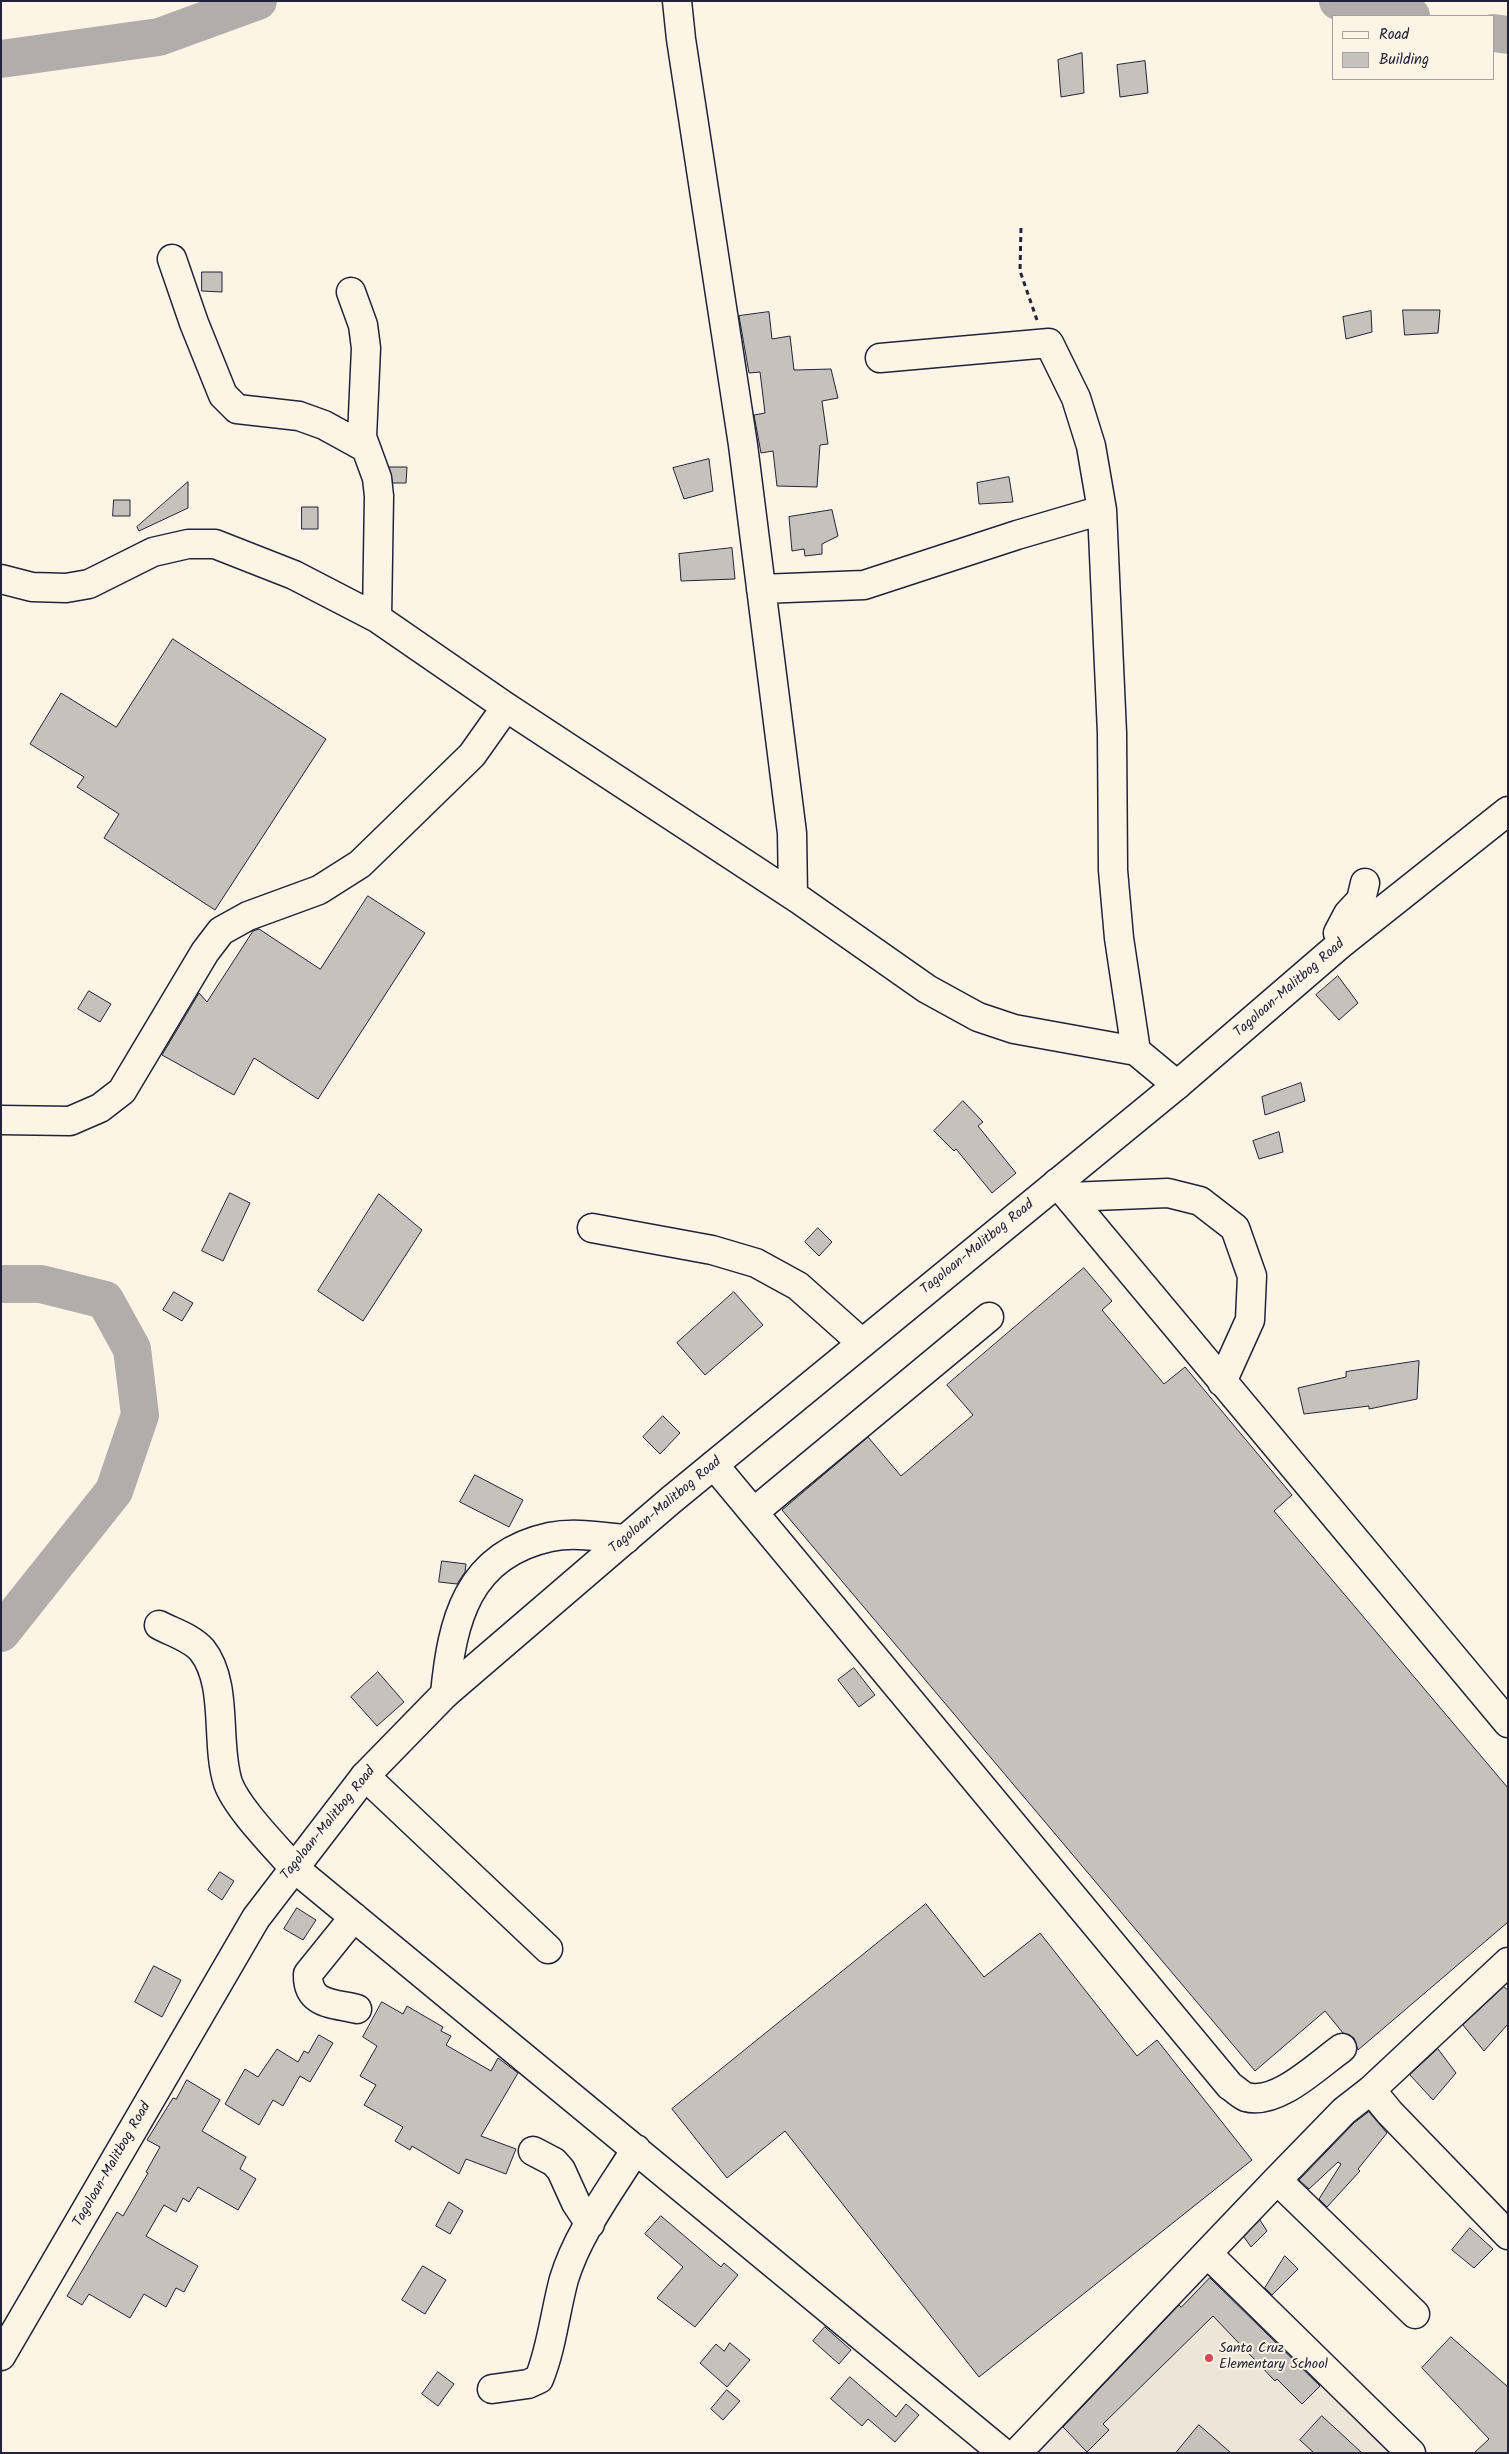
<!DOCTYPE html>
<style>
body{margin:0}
#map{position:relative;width:1509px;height:2454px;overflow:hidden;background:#fcf5e5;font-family:Kalam,sans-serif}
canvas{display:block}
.frame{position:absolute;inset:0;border:2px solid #22223b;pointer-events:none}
.legend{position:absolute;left:1332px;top:15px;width:162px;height:65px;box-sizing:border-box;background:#fcf5e5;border:1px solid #a5a1a1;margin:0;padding:6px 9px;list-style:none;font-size:15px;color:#22223b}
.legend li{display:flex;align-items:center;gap:10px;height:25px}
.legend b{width:25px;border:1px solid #a5a1a1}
</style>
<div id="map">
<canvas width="1509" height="2454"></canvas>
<div class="frame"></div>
<ul class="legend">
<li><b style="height:6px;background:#fcf5e5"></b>Road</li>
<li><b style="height:14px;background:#c6c1bb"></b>Building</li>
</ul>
</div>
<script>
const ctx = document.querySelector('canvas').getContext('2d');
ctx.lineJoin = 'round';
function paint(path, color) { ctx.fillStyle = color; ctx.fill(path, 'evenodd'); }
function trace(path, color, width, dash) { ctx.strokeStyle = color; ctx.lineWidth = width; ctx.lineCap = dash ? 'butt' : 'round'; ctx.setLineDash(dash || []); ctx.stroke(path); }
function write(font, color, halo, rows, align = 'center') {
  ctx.font = font + ' Kalam,sans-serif'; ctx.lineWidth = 4; ctx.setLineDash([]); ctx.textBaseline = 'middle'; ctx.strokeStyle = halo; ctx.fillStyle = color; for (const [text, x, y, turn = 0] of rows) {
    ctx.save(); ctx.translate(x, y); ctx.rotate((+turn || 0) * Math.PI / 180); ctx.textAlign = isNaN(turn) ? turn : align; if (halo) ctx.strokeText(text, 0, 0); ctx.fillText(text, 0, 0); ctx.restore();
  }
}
paint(new Path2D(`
 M 1209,2263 L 1391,2453 L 1028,2453 Z`), '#ece5d8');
trace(new Path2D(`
 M 1338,1 L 1411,16
 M 1493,33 L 1508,35
 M 1,59 L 159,37 L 258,1
 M 1,1284 L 41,1284 L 105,1300 L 132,1349 L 140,1415 L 114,1491 L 1,1633`), '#b2adab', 38);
const building = new Path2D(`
 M 1082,53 L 1084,93 L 1061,97 L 1058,60 Z
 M 1145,61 L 1148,93 L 1120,97 L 1117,65 Z
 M 202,272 L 222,272 L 222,292 L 202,291 Z
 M 1403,310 L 1440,310 L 1438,333 L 1405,335 Z
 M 1371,311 L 1372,332 L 1346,339 L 1343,317 Z
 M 769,312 L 772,339 L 790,336 L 794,370 L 831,369 L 838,398 L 822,401 L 828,444 L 820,445 L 817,487 L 777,486 L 773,451 L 761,453 L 754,415 L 765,413 L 760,372 L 749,373 L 739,316 Z
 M 709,459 L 713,491 L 684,499 L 673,468 Z
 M 389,467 L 407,467 L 406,483 L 393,483 Z
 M 1009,477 L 1013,502 L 979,504 L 977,483 Z
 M 188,482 L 188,508 L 139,531 L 137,527 Z
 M 114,500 L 130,500 L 130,516 L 113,516 Z
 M 302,507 L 318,507 L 318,529 L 302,529 Z
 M 832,510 L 838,536 L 822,544 L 822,554 L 805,556 L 804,549 L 792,551 L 789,517 Z
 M 732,548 L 735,579 L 681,581 L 679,554 Z
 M 173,639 L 326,739 L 215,910 L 104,838 L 119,814 L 77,787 L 84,777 L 30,744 L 61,693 L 116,727 Z
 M 368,896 L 425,933 L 318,1099 L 254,1058 L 234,1095 L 162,1055 L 199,993 L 207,1002 L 253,931 L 259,929 L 320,969 Z
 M 1338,976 L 1358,1003 L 1339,1020 L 1316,995 Z
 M 89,991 L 111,1004 L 100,1022 L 78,1009 Z
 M 1301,1083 L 1305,1101 L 1265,1115 L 1262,1097 Z
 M 963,1101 L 983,1122 L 978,1126 L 1016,1173 L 992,1193 L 956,1149 L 954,1151 L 934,1131 Z
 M 1279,1132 L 1283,1152 L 1259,1159 L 1253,1141 Z
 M 230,1193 L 250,1203 L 223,1261 L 202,1251 Z
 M 379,1194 L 422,1230 L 363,1321 L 318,1291 Z
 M 818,1228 L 832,1242 L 819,1256 L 805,1242 Z
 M 1084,1268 L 1112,1301 L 1102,1310 L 1164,1384 L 1185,1367 L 1292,1495 L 1274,1511 L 1508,1788 L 1508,1922 L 1358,2050 L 1354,2038 L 1343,2033 L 1325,2011 L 1255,2071 L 782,1510 L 868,1437 L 901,1476 L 973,1415 L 947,1385 Z
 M 174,1292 L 193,1303 L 182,1321 L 163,1310 Z
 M 734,1292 L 763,1325 L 705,1375 L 677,1343 Z
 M 1419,1361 L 1417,1399 L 1369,1409 L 1369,1406 L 1304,1414 L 1298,1388 L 1346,1377 L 1346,1372 Z
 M 663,1416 L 680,1433 L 660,1454 L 643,1437 Z
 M 475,1475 L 523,1500 L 509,1527 L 460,1502 Z
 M 442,1561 L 466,1564 L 465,1572 L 457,1584 L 439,1582 Z
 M 854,1668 L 875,1695 L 859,1707 L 838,1680 Z
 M 378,1672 L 404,1702 L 377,1726 L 351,1697 Z
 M 220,1872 L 234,1881 L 222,1900 L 208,1890 Z
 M 926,1904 L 984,1977 L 1040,1933 L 1137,2056 L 1157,2040 L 1252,2160 L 979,2377 L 785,2131 L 727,2178 L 672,2109 Z
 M 297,1908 L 316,1920 L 303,1940 L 284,1929 Z
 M 154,1966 L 181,1980 L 162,2017 L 135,2002 Z
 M 1504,1987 L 1508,1990 L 1508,2024 L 1484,2051 L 1463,2025 Z
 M 382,2002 L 403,2014 L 407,2006 L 443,2027 L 441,2031 L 451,2036 L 446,2045 L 491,2071 L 498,2058 L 518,2073 L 481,2136 L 516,2149 L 506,2174 L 466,2159 L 459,2174 L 412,2146 L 410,2150 L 395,2141 L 403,2127 L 364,2105 L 376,2085 L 360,2076 L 377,2046 L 363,2037 Z
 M 319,2035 L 333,2043 L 310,2082 L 300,2076 L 283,2106 L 273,2100 L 259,2125 L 225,2104 L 245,2069 L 258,2077 L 277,2049 L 298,2062 L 304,2051 L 308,2053 Z
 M 1438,2049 L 1456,2073 L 1433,2100 L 1410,2075 Z
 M 187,2080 L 220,2100 L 202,2131 L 246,2157 L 240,2169 L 256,2179 L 238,2210 L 198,2187 L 189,2202 L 183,2198 L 176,2212 L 164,2205 L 146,2236 L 198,2266 L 184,2292 L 176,2288 L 166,2307 L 144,2294 L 130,2318 L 89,2294 L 82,2305 L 67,2296 L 117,2212 L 123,2216 L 148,2173 L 146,2172 L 160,2147 L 147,2140 L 173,2098 L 176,2099 Z
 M 1369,2112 L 1387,2133 L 1358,2169 L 1360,2171 L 1327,2207 L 1319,2199 L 1341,2164 L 1338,2162 L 1309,2189 L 1299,2180 L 1354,2123 Z
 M 449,2202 L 463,2211 L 450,2234 L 436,2226 Z
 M 661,2216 L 721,2267 L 724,2263 L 738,2275 L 695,2327 L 657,2298 L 683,2267 L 645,2234 Z
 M 1260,2220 L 1267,2231 L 1251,2247 L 1244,2237 Z
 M 1470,2228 L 1493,2249 L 1474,2268 L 1452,2250 Z
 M 1285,2256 L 1298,2269 L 1272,2295 L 1265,2288 Z
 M 423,2266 L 446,2280 L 425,2314 L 402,2300 Z
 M 1210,2278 L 1320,2386 L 1302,2404 L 1277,2379 L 1275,2381 L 1213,2316 L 1103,2424 L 1109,2430 L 1087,2452 L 1063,2427 L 1179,2305 L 1181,2307 Z
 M 825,2327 L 851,2350 L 839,2364 L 813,2341 Z
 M 1451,2337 L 1508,2387 L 1508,2453 L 1474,2453 L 1489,2439 L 1422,2368 Z
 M 730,2343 L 750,2360 L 727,2387 L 700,2363 L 716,2344 L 724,2351 Z
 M 438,2372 L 454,2384 L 438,2406 L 422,2394 Z
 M 850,2377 L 896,2417 L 906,2404 L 919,2415 L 895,2442 L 868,2419 L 862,2426 L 831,2399 Z
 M 727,2390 L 740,2401 L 723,2420 L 711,2409 Z
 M 1322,2416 L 1362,2453 L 1314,2453 L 1300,2440 Z
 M 1199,2425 L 1231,2453 L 1176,2453 Z`);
paint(building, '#c6c1bb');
trace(building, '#22223b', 1);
const minor = new Path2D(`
 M 677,1 L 681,39 L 743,445 L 792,833 L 793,895
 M 172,259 L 194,323 L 223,395 L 237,409 L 299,416 L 324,425 L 364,447
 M 351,292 L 363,325 L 366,348 L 362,437 L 377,478 L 379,496 L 377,618
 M 880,358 L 1049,343 L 1076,398 L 1091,446 L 1102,510 L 1112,733 L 1113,870 L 1119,938 L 1136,1051
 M 1,579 L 32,587 L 66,588 L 89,584 L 153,552 L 188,544 L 215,544 L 294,575 L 377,618 L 506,707 L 800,900 L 927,989 L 978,1017 L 1014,1029 L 1136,1051 L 1177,1085
 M 761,589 L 864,585 L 1017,535 L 1102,510
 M 1343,942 L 1338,933 L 1348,914 L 1361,900 L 1365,883
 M 1,1120 L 70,1121 L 100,1108 L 122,1091 L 205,952 L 221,931 L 248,916 L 319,890 L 360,864 L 472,755 L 506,707
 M 1057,1183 L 1508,1723
 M 1069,1197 L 1168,1193 L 1200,1201 L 1235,1228 L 1252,1276 L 1250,1320 L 1222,1382
 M 592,1228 L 712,1250 L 756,1263 L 798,1286 L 862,1343
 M 714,1465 L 1230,2086 C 1235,2089 1241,2095 1246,2097 C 1277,2106 1318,2065 1342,2048
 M 754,1512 L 989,1317
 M 159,1625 C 172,1632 192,1638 202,1650 C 229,1684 215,1743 228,1783 C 237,1808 275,1846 293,1867 L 1003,2453
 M 445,1694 C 452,1621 467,1555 550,1537 C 575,1532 601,1537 626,1539
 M 365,1776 L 548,1949
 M 354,1917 L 308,1974 C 307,2005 333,2003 357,2009
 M 1371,2090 L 1508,1962
 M 533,2151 L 554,2162 L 561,2170 L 576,2203 L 590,2224
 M 1277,2180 L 1415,2314
 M 1208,2254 L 1411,2453
 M 492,2389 L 528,2384 L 539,2379 C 552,2347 555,2312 564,2279 C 578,2233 610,2191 636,2149
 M 1017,2453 L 1277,2180 L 1344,2111 L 1371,2090 L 1390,2113 L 1508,2235`);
const major = new Path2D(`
 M 1,2356 L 256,1918 L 365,1776 L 445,1694 L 671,1500 L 1177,1085 L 1343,942 L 1508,811`);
trace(minor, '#22223b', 31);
trace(major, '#22223b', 31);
trace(new Path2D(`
 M 1021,228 L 1020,271 L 1037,320`), '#22223b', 3, [5, 4]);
trace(minor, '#fcf5e5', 28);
trace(major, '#fcf5e5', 28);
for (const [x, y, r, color] of [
 [1209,2358,5,"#d1495b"]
]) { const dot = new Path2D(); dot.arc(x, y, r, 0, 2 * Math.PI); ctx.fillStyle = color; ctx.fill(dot); trace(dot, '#fcf5e5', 2); }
write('14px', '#22223b', '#fcf5e5', [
 ["Tagoloan-Malitbog Road",1290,989,-41],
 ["Tagoloan-Malitbog Road",978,1248,-39],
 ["Tagoloan-Malitbog Road",666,1506,-40],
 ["Tagoloan-Malitbog Road",329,1824,-51],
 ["Tagoloan-Malitbog Road",113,2165,-60]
]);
write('14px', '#22223b', '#fcf5e5', [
 ["Santa Cruz",1219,2350],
 ["Elementary School",1219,2366]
], 'left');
</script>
